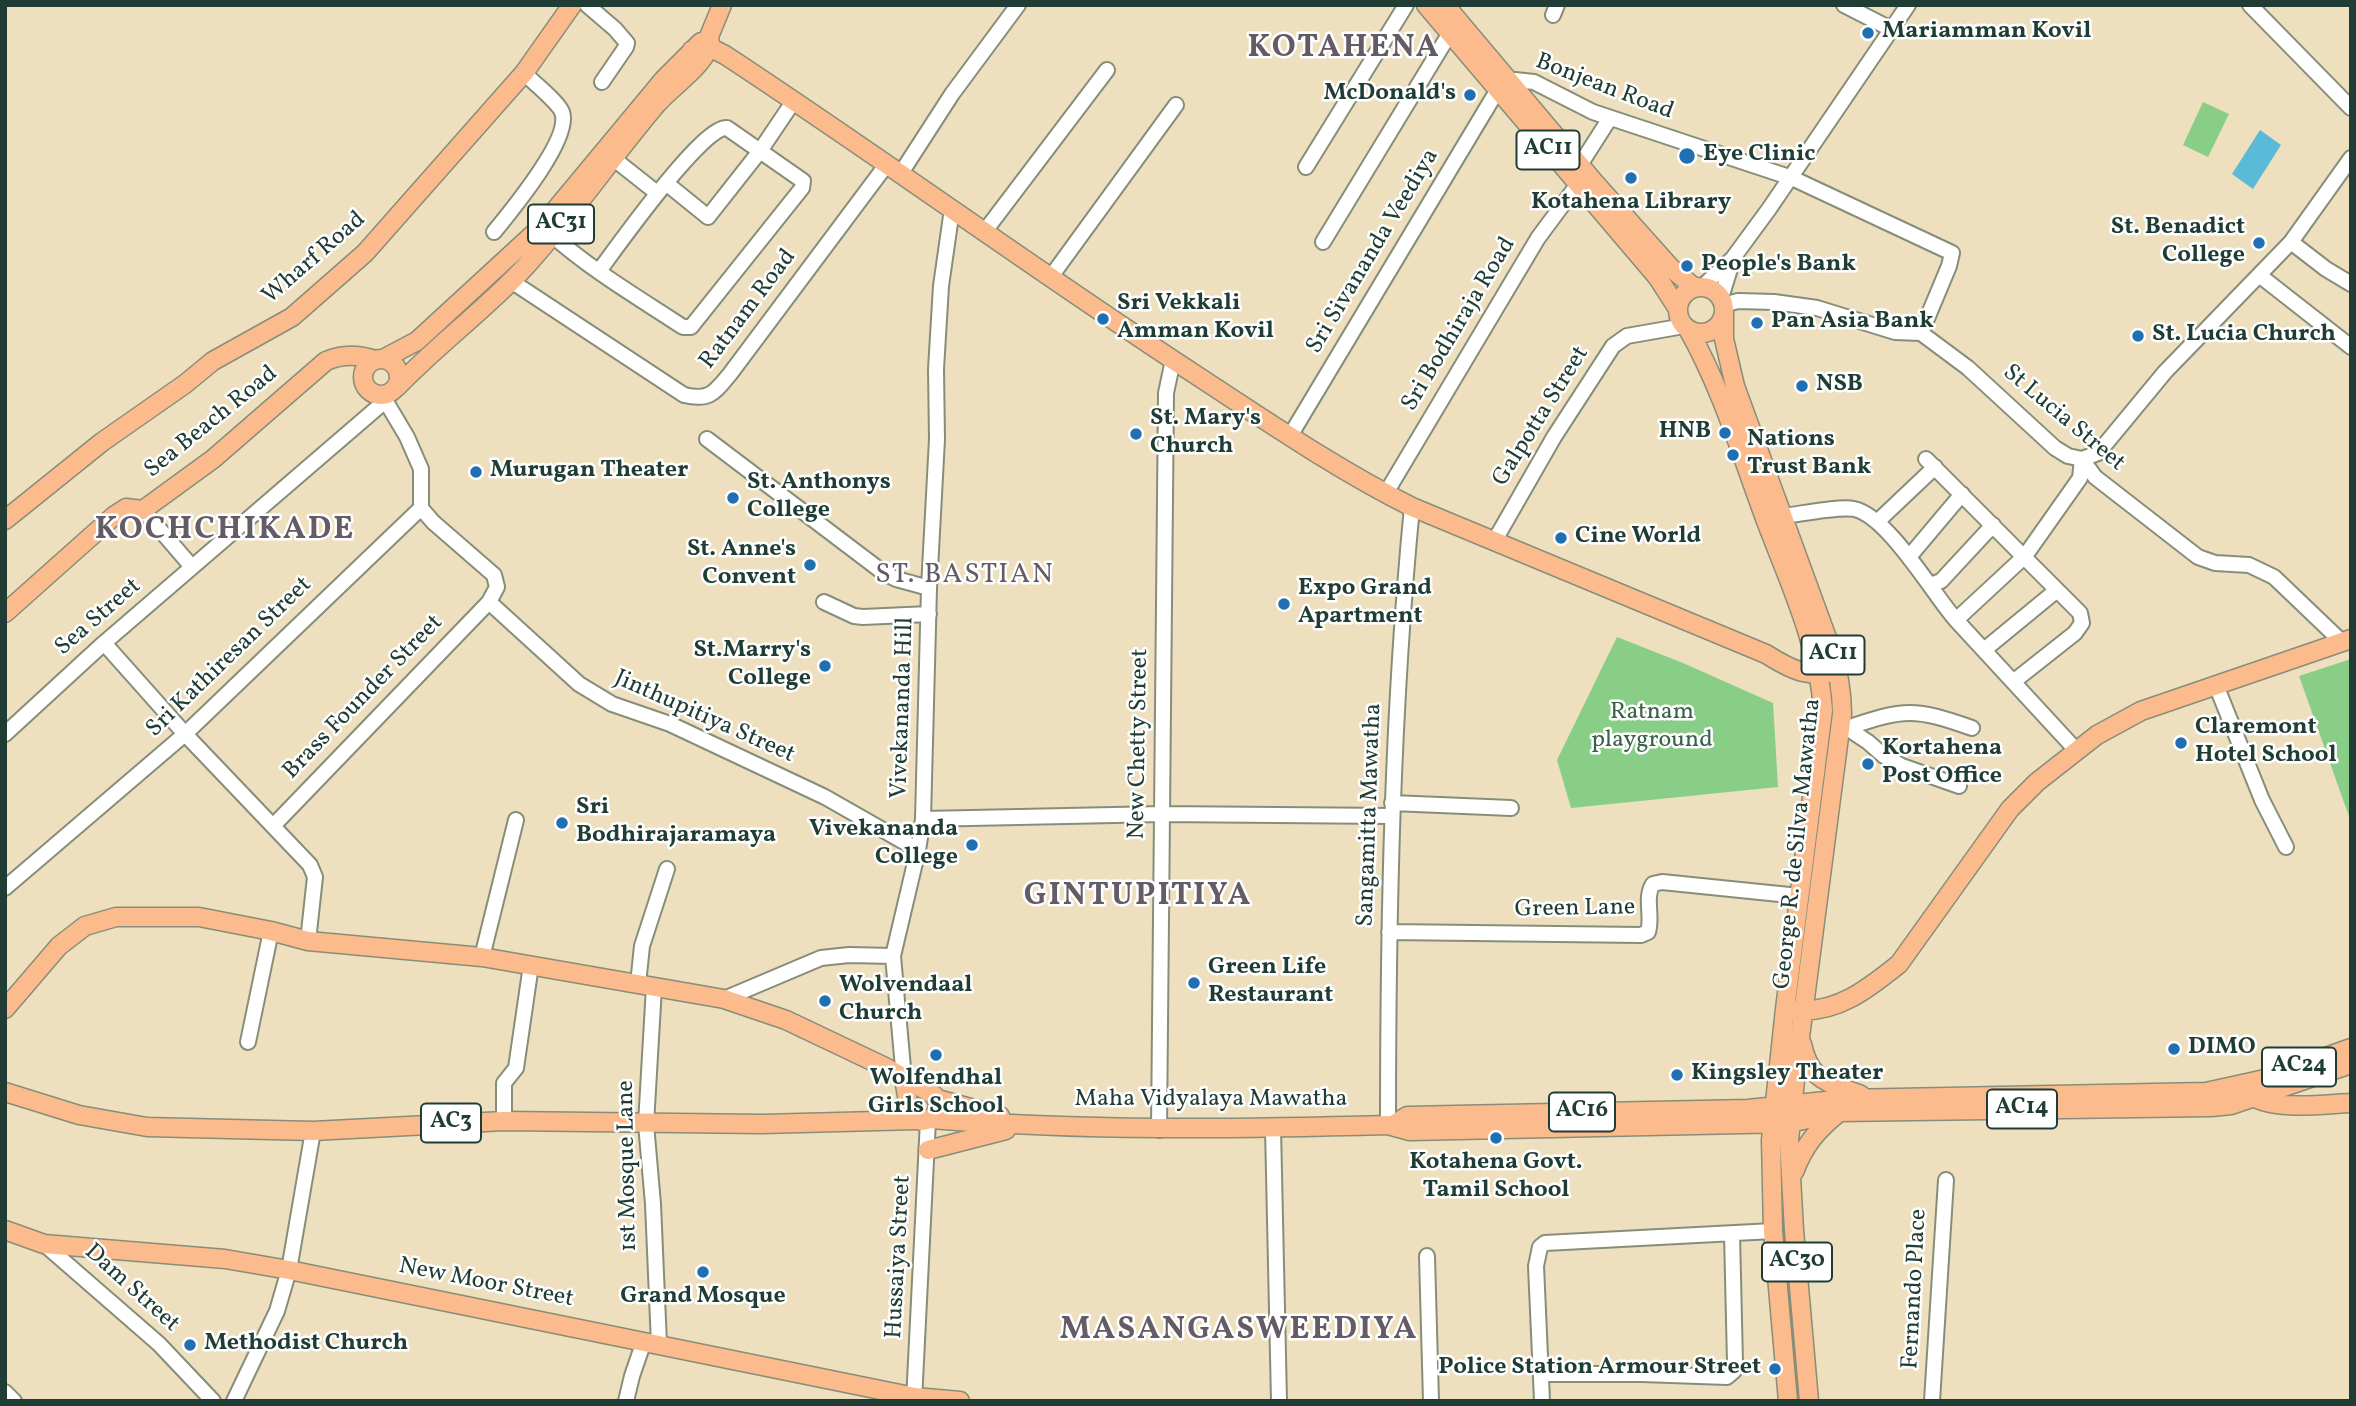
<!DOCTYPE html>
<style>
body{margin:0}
#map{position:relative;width:2356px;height:1406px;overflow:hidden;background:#eedfbf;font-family:Vollkorn,serif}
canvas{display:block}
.frame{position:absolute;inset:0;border:7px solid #1f3d34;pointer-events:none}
</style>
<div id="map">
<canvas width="2356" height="1406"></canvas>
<div class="frame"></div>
</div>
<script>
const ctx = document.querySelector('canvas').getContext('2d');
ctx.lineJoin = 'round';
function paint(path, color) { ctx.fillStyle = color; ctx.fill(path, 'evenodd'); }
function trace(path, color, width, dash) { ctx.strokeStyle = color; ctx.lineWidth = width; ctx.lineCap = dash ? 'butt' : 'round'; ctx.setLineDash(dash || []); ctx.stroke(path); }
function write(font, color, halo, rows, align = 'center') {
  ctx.font = font + ' Vollkorn,serif'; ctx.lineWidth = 5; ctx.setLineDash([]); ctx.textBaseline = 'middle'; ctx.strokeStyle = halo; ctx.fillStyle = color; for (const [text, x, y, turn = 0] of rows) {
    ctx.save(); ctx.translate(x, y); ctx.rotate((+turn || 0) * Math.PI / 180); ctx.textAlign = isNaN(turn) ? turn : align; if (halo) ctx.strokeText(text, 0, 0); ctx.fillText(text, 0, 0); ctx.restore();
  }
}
paint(new Path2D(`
 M 2203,102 L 2229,114 L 2208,157 L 2183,145 Z
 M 1617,637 L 1683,663 L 1773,703 L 1778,787 L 1571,808 L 1557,760 Z
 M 2351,659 L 2351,822 L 2299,676 Z`), '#89ce87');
paint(new Path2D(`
 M 2260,130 L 2281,145 L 2253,189 L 2232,174 Z`), '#59bbd7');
const minor = new Path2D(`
 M 587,5 L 615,29 L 627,43 L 626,47 L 602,82
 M 1844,5 L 1891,29
 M 2250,5 L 2351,108
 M 1553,15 L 1557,5
 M 614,159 L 657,193
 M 1580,165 L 1610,118
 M 1306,167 L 1406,5
 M 901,173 L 952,94 L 1018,5
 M 666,183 L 708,217 L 760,151 L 793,102
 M 985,231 L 1107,70
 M 494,232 C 511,211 572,138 562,112 C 558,102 533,82 524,73
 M 552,235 C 591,270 639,298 683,327 L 691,327 L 802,188 L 803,181 L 727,128 C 704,124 616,248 599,271
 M 1323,242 L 1450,33
 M 2291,242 L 2326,269 L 2351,284
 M 2259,275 L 2351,347
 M 1050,278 L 1176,105
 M 511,281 L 684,395 C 710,401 714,393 730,374 L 887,164
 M 1702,287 L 1733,258 L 1769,209 L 1908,5
 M 1721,298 L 1733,259
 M 1723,305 L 1738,301 L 1774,302 L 1817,308 L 1895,332 L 1921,333 L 1968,368 L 2055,448 L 2068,456 L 2082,459 L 2095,477 L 2198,557 L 2215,563 L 2249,565 L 2274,577 L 2342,642
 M 1290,436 L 1497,91 L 1515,80 L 1534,82 L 1593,112 L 1792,178 L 1952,253 L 1949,266 L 1921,333
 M 707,439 L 884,573 L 896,579 L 929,588
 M 1926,459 L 2080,613 L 2082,623 L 2075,633 L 2013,682
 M 1386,493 L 1538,238 L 1578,184
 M 143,510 L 192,567
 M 1783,516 C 1801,514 1839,506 1854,509 C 1888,516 1933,594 1956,620 L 2076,750
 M 1877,522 L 1935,467
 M 1495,540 L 1554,437 L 1613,346 L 1627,336 L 1684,326
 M 1909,557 L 1962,494
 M 1930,585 L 1941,581 L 1993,525
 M 489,602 L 579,684 L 612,704 L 670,724 L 825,797 L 918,850
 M 824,602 L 854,616 L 863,617 L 929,614
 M 1956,620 L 2025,556 L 2080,478 L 2082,459 L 2098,453 L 2165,372 L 2291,242 L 2351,158
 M 104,643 L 185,734 L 310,865 L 315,877 L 308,941
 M 1984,650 L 2057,590
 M 2216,685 L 2262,800 L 2286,847
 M 1841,724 L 1868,742 L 1884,756 L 1902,766 L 1959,786
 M 1847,728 C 1905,708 1915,708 1972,728
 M 5,734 L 104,643 L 384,402
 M 1392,803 L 1511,808
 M 923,819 L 1162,814 L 1391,816
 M 273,826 L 489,602 L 497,587 L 494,575 L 433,522 L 421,508
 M 5,888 L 185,734 L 421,508 L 421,469 L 407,437 L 382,395
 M 1389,932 L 1641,935 L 1648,932 C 1653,916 1644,898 1653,884 L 1662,882 L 1799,896
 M 482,957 L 516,820
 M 638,984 L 642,946 L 667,869
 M 654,987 L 646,1124 L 653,1204 L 659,1344
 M 724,999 L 821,958 L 849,955 L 893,956
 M 248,1042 L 271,931
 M 904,1079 L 893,956 L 918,850 L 923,819 L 929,588 L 937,439 L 936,369 L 941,286 L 952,209
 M 504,1121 L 504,1083 L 516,1068 L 531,965
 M 1388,1125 C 1388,919 1392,712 1412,507
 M 1273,1128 L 1279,1401
 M 1159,1130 L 1166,393 L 1173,360
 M 44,1244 L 159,1344 L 213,1401
 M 1427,1256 L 1431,1401
 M 1541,1374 L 1642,1374 L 1727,1377 L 1734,1371 L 1735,1363 L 1732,1234
 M 5,1392 L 14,1401
 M 234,1401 L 277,1311 L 289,1270 L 313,1131
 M 626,1401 L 632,1376 L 644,1341
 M 914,1401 L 928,1120
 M 1542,1401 L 1536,1266 L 1540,1247 L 1545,1243 L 1773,1231
 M 1932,1401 L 1946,1180`);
const major = new Path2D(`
 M 1426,5 L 1658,278 L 1678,309
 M 1445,5 L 1595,183 L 1671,268 L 1695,288
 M 708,39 L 722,5
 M 692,50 L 709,47 L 725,55 C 885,160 1039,273 1199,377 C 1268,422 1338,470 1412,507 L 1766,654 C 1793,671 1808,678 1839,671
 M1678 310a23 23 0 1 1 46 0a23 23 0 1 1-46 0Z
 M 1724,313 L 1724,339 L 1735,386 L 1830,646 C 1838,669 1842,690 1842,714 L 1797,1060 L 1789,1141 L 1794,1230 L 1809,1401
 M 1688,329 C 1722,389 1742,457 1766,521 C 1789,582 1819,645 1823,710 L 1785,1009 L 1771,1140 L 1773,1231 L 1788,1401
 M363 377a18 18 0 1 1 36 0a18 18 0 1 1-36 0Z
 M 383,359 L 417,341 L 542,226 L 664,79 L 701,42
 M 397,387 C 437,345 485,310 525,267 C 572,216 611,158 656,105 C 669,89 709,62 710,42
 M 5,520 L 102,442 L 185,384 L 213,361 L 292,317 L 365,253 L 524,73 L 572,5
 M 5,613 L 115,515 L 126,508 L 143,510 L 213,459 L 326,361 C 342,354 358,354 375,360
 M 5,1009 L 59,946 L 85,926 L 116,917 L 199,917 L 271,931 L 308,941 L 482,957 L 724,999 L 786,1020 L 887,1068 L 934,1095 L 938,1103 C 938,1115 932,1120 921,1121 L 910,1113 L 904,1079
 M 1796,1010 C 1837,1014 1869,988 1899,964 L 2010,809 L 2037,782 L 2097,735 L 2141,711 L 2351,639
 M 1802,1044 C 1810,1082 1829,1082 1861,1095
 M 5,1092 L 79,1115 L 147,1127 L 313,1131 L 504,1121 L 762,1124 L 916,1120
 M 2252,1096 C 2273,1111 2325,1104 2351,1103
 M 937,1099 L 1000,1116
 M 931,1119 C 1083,1131 1236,1129 1388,1125 L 1410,1131 L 1790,1123 L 1839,1112 L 2211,1107 L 2231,1105 L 2351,1064
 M 1393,1125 L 1407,1116 L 1748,1109 L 1845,1099 L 2206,1092 L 2265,1079 L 2351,1048
 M 928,1150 L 1006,1130
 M 1794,1172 C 1804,1146 1816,1131 1837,1114
 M 5,1230 L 44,1244 L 225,1259 L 289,1270 L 915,1397 L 960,1401`);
trace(minor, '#868e7a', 18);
trace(major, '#868e7a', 21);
trace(minor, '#fff', 14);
trace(major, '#fbbb8c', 18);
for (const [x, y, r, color] of [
 [1868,33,7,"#1f6fb2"],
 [1470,95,7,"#1f6fb2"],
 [1687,156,9,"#1f6fb2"],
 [1631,178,7,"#1f6fb2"],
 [2259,243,7,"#1f6fb2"],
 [1687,266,7,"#1f6fb2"],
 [1103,319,7,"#1f6fb2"],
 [1757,323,7,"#1f6fb2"],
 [2138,336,7,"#1f6fb2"],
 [1802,386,7,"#1f6fb2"],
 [1725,433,7,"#1f6fb2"],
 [1136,434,7,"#1f6fb2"],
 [1733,455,7,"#1f6fb2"],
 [476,472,7,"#1f6fb2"],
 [733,498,7,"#1f6fb2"],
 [1561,538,7,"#1f6fb2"],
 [810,565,7,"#1f6fb2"],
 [1284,604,7,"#1f6fb2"],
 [825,666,7,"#1f6fb2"],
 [2181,743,7,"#1f6fb2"],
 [1868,764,7,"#1f6fb2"],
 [562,823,7,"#1f6fb2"],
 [972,845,7,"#1f6fb2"],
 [1194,983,7,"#1f6fb2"],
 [825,1001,7,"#1f6fb2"],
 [2174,1049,7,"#1f6fb2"],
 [936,1055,7,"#1f6fb2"],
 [1677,1075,7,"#1f6fb2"],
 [1496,1138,7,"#1f6fb2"],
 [703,1272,7,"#1f6fb2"],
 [190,1345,7,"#1f6fb2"],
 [1775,1369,7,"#1f6fb2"]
]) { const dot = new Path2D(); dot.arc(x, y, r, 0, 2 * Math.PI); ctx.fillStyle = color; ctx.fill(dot); trace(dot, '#fff', 2.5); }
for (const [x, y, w] of [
 [1548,150,63],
 [561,224,66],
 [1833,655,63],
 [2299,1067,74],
 [2022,1109,70],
 [1582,1112,66],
 [451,1123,60],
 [1797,1262,70]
]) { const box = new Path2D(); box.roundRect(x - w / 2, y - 19.5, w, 39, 5); ctx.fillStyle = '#fff'; ctx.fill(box); trace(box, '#1f3d34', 2); }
write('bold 23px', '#1f3d34', null, [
 ["AC11",1548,150],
 ["AC31",561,224],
 ["AC11",1833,655],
 ["AC24",2299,1067],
 ["AC14",2022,1109],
 ["AC16",1582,1112],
 ["AC3",451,1123],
 ["AC30",1797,1262]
]);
write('bold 24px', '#1f3d34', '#fff', [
 ["Mariamman Kovil",1882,33],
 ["McDonald's",1456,95,"right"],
 ["Eye Clinic",1703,156],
 ["Kotahena Library",1631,204,"center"],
 ["St. Benadict",2245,229,"right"],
 ["College",2245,257,"right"],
 ["People's Bank",1701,266],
 ["Sri Vekkali",1117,305],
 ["Amman Kovil",1117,333],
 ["Pan Asia Bank",1771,323],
 ["St. Lucia Church",2152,336],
 ["NSB",1816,386],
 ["St. Mary's",1150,420],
 ["Church",1150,448],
 ["HNB",1711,433,"right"],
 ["Nations",1747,441],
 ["Trust Bank",1747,469],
 ["Murugan Theater",490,472],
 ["St. Anthonys",747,484],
 ["College",747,512],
 ["Cine World",1575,538],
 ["St. Anne's",796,551,"right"],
 ["Convent",796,579,"right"],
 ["Expo Grand",1298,590],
 ["Apartment",1298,618],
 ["St.Marry's",811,652,"right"],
 ["College",811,680,"right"],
 ["Claremont",2195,729],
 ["Hotel School",2195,757],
 ["Kortahena",1882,750],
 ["Post Office",1882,778],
 ["Sri",576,809],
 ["Bodhirajaramaya",576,837],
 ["Vivekananda",958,831,"right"],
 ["College",958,859,"right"],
 ["Green Life",1208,969],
 ["Restaurant",1208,997],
 ["Wolvendaal",839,987],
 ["Church",839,1015],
 ["DIMO",2188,1049],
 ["Kingsley Theater",1691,1075],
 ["Wolfendhal",936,1080,"center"],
 ["Girls School",936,1108,"center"],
 ["Kotahena Govt.",1496,1164,"center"],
 ["Tamil School",1496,1192,"center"],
 ["Grand Mosque",703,1298,"center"],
 ["Methodist Church",204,1345],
 ["Police Station Armour Street",1761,1369,"right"]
], 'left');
write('24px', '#1f3d34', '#fff', [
 ["Bonjean Road",1604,88,21],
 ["Sri Sivananda Veediya",1374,252,-59],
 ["Wharf Road",315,259,-41],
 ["Ratnam Road",749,310,-53],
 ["Sri Bodhiraja Road",1460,325,-59],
 ["Galpotta Street",1542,417,-58],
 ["St Lucia Street",2063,419,40],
 ["Sea Beach Road",212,423,-39],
 ["Sea Street",99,618,-41],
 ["Sri Kathiresan Street",230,658,-44],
 ["Brass Founder Street",364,698,-46],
 ["Vivekananda Hill",904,708,-88],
 ["Jinthupitiya Street",704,718,24],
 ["New Chetty Street",1140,744,-89],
 ["Sangamitta Mawatha",1371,815,-88],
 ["George R. de Silva Mawatha",1799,844,-84],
 ["Green Lane",1575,910,-1],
 ["Maha Vidyalaya Mawatha",1211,1101],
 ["1st Mosque Lane",629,1166,-91],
 ["Hussaiya Street",900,1257,-87],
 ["New Moor Street",486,1284,11],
 ["Dam Street",131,1289,42],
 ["Fernando Place",1916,1289,-87]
]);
write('24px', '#3a6149', '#fff', [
 ["Ratnam",1652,714],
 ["playground",1652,742]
]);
ctx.letterSpacing = '2px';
write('28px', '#635c67', '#fff', [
 ["ST. BASTIAN",965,577]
]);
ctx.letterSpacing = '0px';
ctx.letterSpacing = '2px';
write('bold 32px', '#635c67', '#fff', [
 ["KOTAHENA",1344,50],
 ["KOCHCHIKADE",225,532],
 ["GINTUPITIYA",1138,898],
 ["MASANGASWEEDIYA",1239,1332]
]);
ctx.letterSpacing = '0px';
</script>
